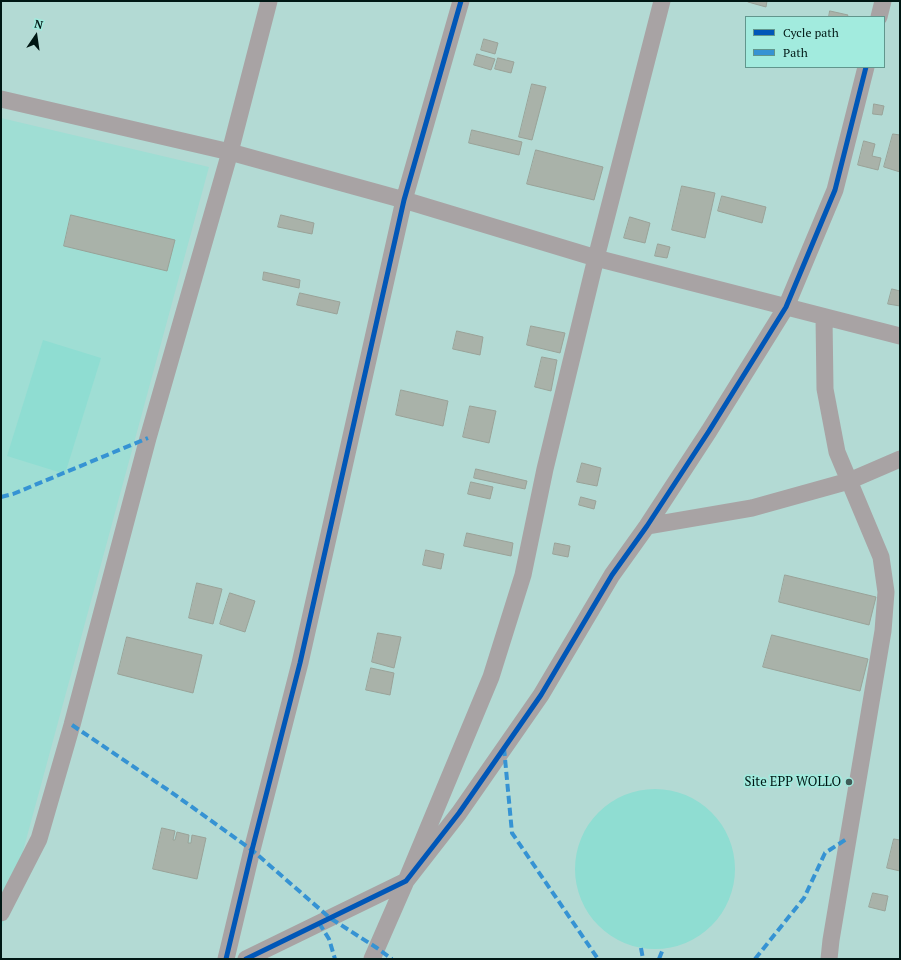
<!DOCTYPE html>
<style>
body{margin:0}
#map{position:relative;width:901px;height:960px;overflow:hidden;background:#b3dad4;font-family:"PT Serif",serif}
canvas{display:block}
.frame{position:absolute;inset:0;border:2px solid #001714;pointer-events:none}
.legend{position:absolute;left:745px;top:16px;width:140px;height:52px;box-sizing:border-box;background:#a2ebde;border:1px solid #61968d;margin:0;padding:5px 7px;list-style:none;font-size:12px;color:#001714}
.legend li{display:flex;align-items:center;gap:8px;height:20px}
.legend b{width:20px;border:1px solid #61968d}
.north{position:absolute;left:16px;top:16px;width:40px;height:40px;-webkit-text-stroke:3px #a2ebde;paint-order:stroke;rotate:13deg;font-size:11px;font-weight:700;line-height:16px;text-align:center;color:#001714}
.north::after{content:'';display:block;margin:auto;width:14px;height:18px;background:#001714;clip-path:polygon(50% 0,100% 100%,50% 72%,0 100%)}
</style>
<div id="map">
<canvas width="901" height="960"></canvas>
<div class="frame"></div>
<ul class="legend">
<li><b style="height:5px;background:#0057b8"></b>Cycle path</li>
<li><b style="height:5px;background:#3693d3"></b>Path</li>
</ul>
<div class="north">N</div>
</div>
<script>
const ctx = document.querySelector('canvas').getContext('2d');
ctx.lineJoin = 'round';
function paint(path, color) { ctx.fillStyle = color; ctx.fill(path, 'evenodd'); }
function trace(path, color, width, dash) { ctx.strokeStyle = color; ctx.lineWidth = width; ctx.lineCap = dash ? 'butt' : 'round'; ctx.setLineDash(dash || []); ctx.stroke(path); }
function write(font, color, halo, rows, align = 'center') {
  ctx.font = font + ' "PT Serif",serif'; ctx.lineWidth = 3.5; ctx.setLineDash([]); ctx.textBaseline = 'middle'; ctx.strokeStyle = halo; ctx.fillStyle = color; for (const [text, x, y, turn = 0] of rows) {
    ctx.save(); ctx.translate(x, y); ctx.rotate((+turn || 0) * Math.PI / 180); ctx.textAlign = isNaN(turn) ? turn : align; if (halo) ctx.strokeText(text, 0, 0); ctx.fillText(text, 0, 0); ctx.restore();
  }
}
paint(new Path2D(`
 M 1,118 L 209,167 L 1,932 Z`), '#9fded4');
paint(new Path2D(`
 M 43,340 L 101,358 L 65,474 L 7,456 Z
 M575 869a80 80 0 1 1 160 0a80 80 0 1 1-160 0Z`), '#8fddd2');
const building = new Path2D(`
 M 748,1 L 767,1 L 766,7 L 748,2 Z
 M 830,11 L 848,15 L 847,17 L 829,17 Z
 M 484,39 L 498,43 L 495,54 L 481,50 Z
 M 477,54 L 495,59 L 491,70 L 474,65 Z
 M 498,58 L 514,62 L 511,73 L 495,69 Z
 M 532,84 L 546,87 L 532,140 L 519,137 Z
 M 874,104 L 884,106 L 882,115 L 873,114 Z
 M 472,130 L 522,142 L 519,155 L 469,143 Z
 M 893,134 L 900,135 L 900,172 L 884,167 Z
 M 864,141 L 875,144 L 872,156 L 881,158 L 878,170 L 858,165 Z
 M 536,150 L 603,167 L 594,200 L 527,184 Z
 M 682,186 L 715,193 L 705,238 L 672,230 Z
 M 722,196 L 766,207 L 762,223 L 718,211 Z
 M 71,215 L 175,240 L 167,271 L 64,246 Z
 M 281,215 L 314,223 L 312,234 L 278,227 Z
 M 630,217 L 650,223 L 645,243 L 624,238 Z
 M 658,244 L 670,247 L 667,258 L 655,256 Z
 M 264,272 L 300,280 L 299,288 L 263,280 Z
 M 892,289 L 900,291 L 900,306 L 888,304 Z
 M 300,293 L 340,302 L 337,314 L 297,305 Z
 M 531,326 L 565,333 L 560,353 L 527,345 Z
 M 457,331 L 483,337 L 480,355 L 453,349 Z
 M 542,357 L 557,360 L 551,391 L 535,387 Z
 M 401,390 L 448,401 L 443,426 L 396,415 Z
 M 470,406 L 496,411 L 489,443 L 463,437 Z
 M 582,463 L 601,468 L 597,486 L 577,482 Z
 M 476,469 L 527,481 L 525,489 L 474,478 Z
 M 471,482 L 493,487 L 490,499 L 468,494 Z
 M 581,497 L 596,501 L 594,509 L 579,505 Z
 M 467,533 L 513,543 L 511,556 L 464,546 Z
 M 555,543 L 570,546 L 568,557 L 553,554 Z
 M 426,550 L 444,554 L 441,569 L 423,565 Z
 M 785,575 L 876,597 L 869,625 L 779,602 Z
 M 197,583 L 222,589 L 213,624 L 189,618 Z
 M 230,593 L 255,601 L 245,632 L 220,624 Z
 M 378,633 L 401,637 L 394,668 L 372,662 Z
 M 772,635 L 868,659 L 860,691 L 763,667 Z
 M 127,637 L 202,655 L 193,693 L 118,674 Z
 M 371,668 L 394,673 L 390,695 L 366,690 Z
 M 162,828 L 175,831 L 173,840 L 175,840 L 177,832 L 189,835 L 188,843 L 191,843 L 192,835 L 206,838 L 197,879 L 153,869 Z
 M 894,839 L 900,840 L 900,871 L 887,868 Z
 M 873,893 L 888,896 L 885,911 L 869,907 Z`);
paint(building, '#a9b2a9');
trace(building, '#99a298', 1);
trace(new Path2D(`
 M 879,17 L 883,1
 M 1,99 L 230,152 L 404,200 L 596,258 L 900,336
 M 824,317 L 825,389 L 837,452 L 881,557 L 886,592 L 883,631 L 831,940 L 829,959
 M 647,526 L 752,508 L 849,481 L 900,459
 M 1,913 L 39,839 L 72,725 L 148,438 L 230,152 L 269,1
 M 226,959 L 252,850 L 300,663 L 404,200 L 461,1
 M 246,959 L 406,881 L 459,813 L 541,695 L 612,575 L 647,526 L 709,431 L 786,307 L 835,190 L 866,67
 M 372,959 L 406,881 L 491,677 L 523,575 L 545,469 L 596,258 L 662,1`), '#a8a3a4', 17);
trace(new Path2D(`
 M 1,497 L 13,494 L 148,438
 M 72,725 L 171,792 L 252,850 L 330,918 L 377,948 L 392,959
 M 504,748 L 512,833 L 598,959
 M 319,923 L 329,939 L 335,959
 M 641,948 L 643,959
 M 659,959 L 663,949
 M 755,959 L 804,898 L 825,853 L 848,838`), '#3693d3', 4, [8, 4]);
trace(new Path2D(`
 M 226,959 L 252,850 L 300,663 L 404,200 L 461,1
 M 246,959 L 406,881 L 459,813 L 541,695 L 612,575 L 647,526 L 709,431 L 786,307 L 835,190 L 866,67`), '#0057b8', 5);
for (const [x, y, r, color] of [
 [849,782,4,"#3f5b57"]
]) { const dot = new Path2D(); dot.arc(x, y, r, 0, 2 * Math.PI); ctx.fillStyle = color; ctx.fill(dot); trace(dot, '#a2ebde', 1.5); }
write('13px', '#001714', '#a2ebde', [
 ["Site EPP WOLLO",841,782]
], 'right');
</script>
